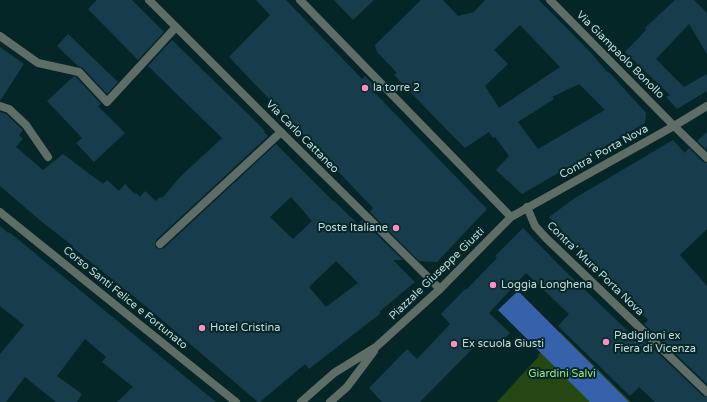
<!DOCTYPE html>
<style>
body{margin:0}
canvas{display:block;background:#052627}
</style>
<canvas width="707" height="402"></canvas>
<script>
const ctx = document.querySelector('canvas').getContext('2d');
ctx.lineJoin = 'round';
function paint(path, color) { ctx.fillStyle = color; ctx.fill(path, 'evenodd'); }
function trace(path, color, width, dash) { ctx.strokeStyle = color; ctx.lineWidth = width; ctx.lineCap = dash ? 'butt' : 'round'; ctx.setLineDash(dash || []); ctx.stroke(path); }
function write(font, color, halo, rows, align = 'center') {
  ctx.font = font + ' "Varela Round",sans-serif'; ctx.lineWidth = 4; ctx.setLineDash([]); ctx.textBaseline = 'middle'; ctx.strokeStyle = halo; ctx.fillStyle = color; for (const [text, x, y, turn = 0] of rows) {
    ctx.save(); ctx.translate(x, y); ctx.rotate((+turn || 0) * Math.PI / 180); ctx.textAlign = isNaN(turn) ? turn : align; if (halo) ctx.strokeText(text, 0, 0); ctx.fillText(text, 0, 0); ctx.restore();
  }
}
paint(new Path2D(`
 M 560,332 L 631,402 L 497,402 L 540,355 L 536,357 Z`), '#244713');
paint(new Path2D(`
 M 518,291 L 629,402 L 590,402 L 498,310 Z`), '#3662ab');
paint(new Path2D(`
 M 97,0 L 132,0 L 164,32 L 138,60 L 88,9 Z
 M 256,0 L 286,0 L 362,79 L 365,76 L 377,89 L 374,92 L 487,209 L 437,262 L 419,261 L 370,212 L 373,208 L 229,57 L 270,15 Z
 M 334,0 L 374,0 L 353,20 Z
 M 421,0 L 443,0 L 458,16 L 474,12 L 485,0 L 539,0 L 591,53 L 608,73 L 609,72 L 646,113 L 645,123 L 522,194 L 496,170 L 509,156 L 495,137 L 493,138 L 489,132 L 465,148 L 447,130 L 394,75 L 397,73 L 377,52 L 375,45 ZM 520,25 L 560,67 L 499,108 L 485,86 L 508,64 L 494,50 ZM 579,84 L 605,110 L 538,149 L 518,122 L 554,99 L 552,97 Z
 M 675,0 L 694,0 L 707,13 L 707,54 L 689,24 L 656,59 L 684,87 L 707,74 L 707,91 L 677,109 L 666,97 L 670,95 L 625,52 L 646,30 L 645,28 Z
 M 68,34 L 118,82 L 107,94 L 83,68 L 78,66 L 57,46 Z
 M 172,40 L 248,114 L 265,131 L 264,132 L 268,136 L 156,240 L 155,245 L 156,248 L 161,249 L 164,248 L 276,144 L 333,201 L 334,201 L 358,224 L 362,220 L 403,260 L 393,260 L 415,282 L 379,312 L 381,313 L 309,369 L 305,364 L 260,402 L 258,402 L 148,308 L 72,247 L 73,246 L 42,222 L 0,186 L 0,112 L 6,114 L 23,130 L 19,135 L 23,139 L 16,147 L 43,170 L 63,154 L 103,184 L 107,180 L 119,191 L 125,184 L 135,194 L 136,193 L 140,197 L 145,191 L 156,201 L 160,197 L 162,198 L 181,176 L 222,138 L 148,66 ZM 291,197 L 312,221 L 293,239 L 270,217 ZM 336,261 L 358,283 L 326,307 L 309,287 Z
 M 0,47 L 24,64 L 0,101 Z
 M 74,76 L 76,77 L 101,104 L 98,106 L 125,133 L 94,162 L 76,143 L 82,138 L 47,101 Z
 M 707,132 L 707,150 L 697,141 Z
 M 673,140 L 685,153 L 689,148 L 703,162 L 707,163 L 707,229 L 680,255 L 707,286 L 707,384 L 644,324 L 648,320 L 549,217 L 575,198 Z
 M 0,226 L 8,233 L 9,232 L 216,402 L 117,402 L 133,387 L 102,362 L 106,357 L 85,339 L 57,376 L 82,394 L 77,402 L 56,402 L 25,377 L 6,402 L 0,402 L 0,354 L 24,325 L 0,306 Z
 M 523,228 L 560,266 L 632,335 L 636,332 L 703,396 L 707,397 L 707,402 L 655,402 L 639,387 L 630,396 L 558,326 L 569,314 L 526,273 L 489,313 L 510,333 L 493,350 L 482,339 L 420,402 L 382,402 L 369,388 L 407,349 L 417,359 L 450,324 L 441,314 L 465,289 L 466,290 L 497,258 L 495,256 Z`), '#173c4c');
trace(new Path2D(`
 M 0,36 L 38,63 L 79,72 L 107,102 L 176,27
 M 0,106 L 9,109 L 26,125 L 48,157
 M 160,244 L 281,132`), '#5e6e67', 8);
trace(new Path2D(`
 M 149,0 L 281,132 L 440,289
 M 300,0 L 511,217
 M 550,0 L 674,126 L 707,158
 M 527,207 L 535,226 L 546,238 L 707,392
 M 0,212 L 236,402
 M 301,402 L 334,373 L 376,347 L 440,289 L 511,217 L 674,126 L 707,106
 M 330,402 L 347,387 L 374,351`), '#5e6e67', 8);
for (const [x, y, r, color] of [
 [365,88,4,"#fc8fc1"],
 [396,228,4,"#fc8fc1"],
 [493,285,4,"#fc8fc1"],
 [202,328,4,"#fc8fc1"],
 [606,342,4,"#fc8fc1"],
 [454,344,4,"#fc8fc1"]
]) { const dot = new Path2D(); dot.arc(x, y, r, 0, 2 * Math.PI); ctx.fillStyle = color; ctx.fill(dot); trace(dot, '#052627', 1.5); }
write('11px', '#c5dbdb', '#052627', [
 ["Via Giampaolo Bonollo",620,55,45],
 ["Via Carlo Cattaneo",302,137,45],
 ["Contra' Porta Nova",604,152,-29],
 ["Contra' Mure Porta Nova",595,269,44],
 ["Piazzale Giuseppe Giusti",437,274,-44],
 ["Corso Santi Felice e Fortunato",125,298,39]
]);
write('11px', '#c5dbdb', '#052627', [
 ["la torre 2",373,88],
 ["Poste Italiane",388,228,"right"],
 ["Loggia Longhena",501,285],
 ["Hotel Cristina",210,328],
 ["Padiglioni ex",614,336],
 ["Fiera di Vicenza",614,349],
 ["Ex scuola Giusti",462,344]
], 'left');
write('11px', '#9ee87f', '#052627', [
 ["Giardini Salvi",562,374]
]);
</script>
